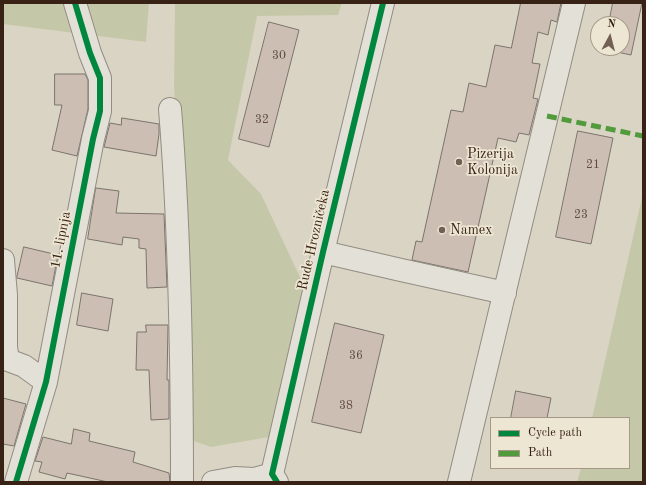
<!DOCTYPE html>
<meta charset="utf-8">
<style>
body{margin:0}
#map{position:relative;width:646px;height:485px;overflow:hidden;background:#dad4c5;font-family:"Old Standard TT",serif}
canvas{display:block}
.frame{position:absolute;inset:0;border:4px solid #382216;pointer-events:none}
.legend{position:absolute;left:490px;top:417px;width:140px;height:52px;box-sizing:border-box;background:#ede6d3;border:1px solid #a59887;margin:0;padding:5px 7px;list-style:none;font-size:12px;color:#382216}
.legend li{display:flex;align-items:center;gap:8px;height:20px}
.legend b{width:20px;border:1px solid #a59887}
.north{position:absolute;left:590px;top:16px;width:40px;height:40px;box-sizing:border-box;background:#ede6d3;border:1px solid #a59887;border-radius:50%;rotate:7deg;font-size:11px;font-weight:700;line-height:16px;text-align:center;color:#382216}
.north::after{content:'';display:block;margin:auto;width:14px;height:18px;background:#716053;clip-path:polygon(50% 0,100% 100%,50% 72%,0 100%)}
</style>
<div id="map">
<canvas width="646" height="485"></canvas>
<div class="frame"></div>
<ul class="legend">
<li><b style="height:5px;background:#00873e"></b>Cycle path</li>
<li><b style="height:5px;background:#529b3d"></b>Path</li>
</ul>
<div class="north">N</div>
</div>
<script>
const ctx = document.querySelector('canvas').getContext('2d');
ctx.lineJoin = 'round';
function paint(path, color) { ctx.fillStyle = color; ctx.fill(path, 'evenodd'); }
function trace(path, color, width, dash) { ctx.strokeStyle = color; ctx.lineWidth = width; ctx.lineCap = dash ? 'butt' : 'round'; ctx.setLineDash(dash || []); ctx.stroke(path); }
function write(font, color, halo, rows, align = 'center') {
  ctx.font = font + ' "Old Standard TT",serif'; ctx.lineWidth = 3.5; ctx.setLineDash([]); ctx.textBaseline = 'middle'; ctx.strokeStyle = halo; ctx.fillStyle = color; for (const [text, x, y, turn = 0] of rows) {
    ctx.save(); ctx.translate(x, y); ctx.rotate((+turn || 0) * Math.PI / 180); ctx.textAlign = isNaN(turn) ? turn : align; if (halo) ctx.strokeText(text, 0, 0); ctx.fillText(text, 0, 0); ctx.restore();
  }
}
paint(new Path2D(`
 M 3,3 L 149,3 L 146,42 L 3,24 Z
 M 175,3 L 342,3 L 338,15 L 257,16 L 228,160 L 261,194 L 306,290 L 269,437 L 211,447 L 191,440 L 174,86 Z
 M 643,193 L 643,482 L 577,482 L 581,468 L 629,468 L 629,418 L 592,418 Z`), '#c5c8a8');
const building = new Path2D(`
 M 521,3 L 561,3 L 557,22 L 551,20 L 548,35 L 538,32 L 532,63 L 540,64 L 533,98 L 538,99 L 529,135 L 519,133 L 516,142 L 498,138 L 468,272 L 412,260 L 416,241 L 422,242 L 451,110 L 463,112 L 469,83 L 486,87 L 495,45 L 511,48 Z
 M 613,3 L 642,3 L 631,55 L 603,49 L 604,48 L 622,48 L 622,24 L 609,24 Z
 M 269,22 L 299,30 L 269,147 L 239,139 Z
 M 55,74 L 85,74 L 88,80 L 88,109 L 77,156 L 52,150 L 62,105 L 55,105 Z
 M 122,118 L 159,124 L 159,134 L 156,156 L 104,147 L 110,123 L 121,125 Z
 M 578,131 L 613,138 L 591,244 L 556,237 Z
 M 96,188 L 119,191 L 116,213 L 164,214 L 167,287 L 147,288 L 146,249 L 139,248 L 139,239 L 123,237 L 122,245 L 88,239 Z
 M 24,247 L 58,255 L 52,286 L 17,278 Z
 M 82,293 L 113,299 L 108,331 L 77,325 Z
 M 335,323 L 384,335 L 361,433 L 312,422 Z
 M 146,325 L 168,325 L 167,380 L 169,380 L 169,419 L 151,420 L 149,370 L 136,370 L 137,332 L 146,332 Z
 M 516,391 L 551,398 L 547,418 L 511,418 Z
 M 3,398 L 26,404 L 14,446 L 3,444 Z
 M 74,429 L 90,433 L 89,441 L 135,452 L 133,462 L 169,473 L 170,482 L 108,482 L 67,473 L 65,479 L 39,472 L 42,462 L 35,461 L 43,437 L 71,444 Z`);
paint(building, '#cdbeb4');
trace(building, '#7b746b', 1);
const minor = new Path2D(`
 M 170,109 C 180,232 182,358 182,482
 M 323,252 L 401,270 L 505,293
 M 3,260 L 6,295 L 6,347 L 8,360 L 24,366 L 46,382
 M 16,482 L 46,382 L 93,139 L 100,111 L 100,78 L 90,53 L 75,3
 M 213,482 L 235,478 L 254,479 L 272,474
 M 277,482 L 272,474 L 323,252 L 383,3
 M 459,482 L 574,3`);
trace(minor, '#928c82', 24);
trace(minor, '#e3e0d8', 22);
trace(new Path2D(`
 M 547,116 L 643,136`), '#529b3d', 5, [10, 5]);
trace(new Path2D(`
 M 16,482 L 46,382 L 93,139 L 100,111 L 100,78 L 90,53 L 75,3
 M 277,482 L 272,474 L 323,252 L 383,3`), '#00873e', 6);
for (const [x, y, r, color] of [
 [459,162,4,"#716053"],
 [442,230,4,"#716053"]
]) { const dot = new Path2D(); dot.arc(x, y, r, 0, 2 * Math.PI); ctx.fillStyle = color; ctx.fill(dot); trace(dot, '#ede6d3', 1.5); }
write('12px', '#5e4a3e', null, [
 ["30",279,56],
 ["32",262,120],
 ["21",593,165],
 ["23",581,215],
 ["36",356,356],
 ["38",346,406]
]);
write('14px', '#382216', '#ede6d3', [
 ["Pizerija",467,154],
 ["Kolonija",467,170],
 ["Namex",450,230]
], 'left');
write('14px', '#382216', '#ede6d3', [
 ["11. lipnja",61,240,-79],
 ["Rude Hrozničeka",314,240,-77]
]);
</script>
